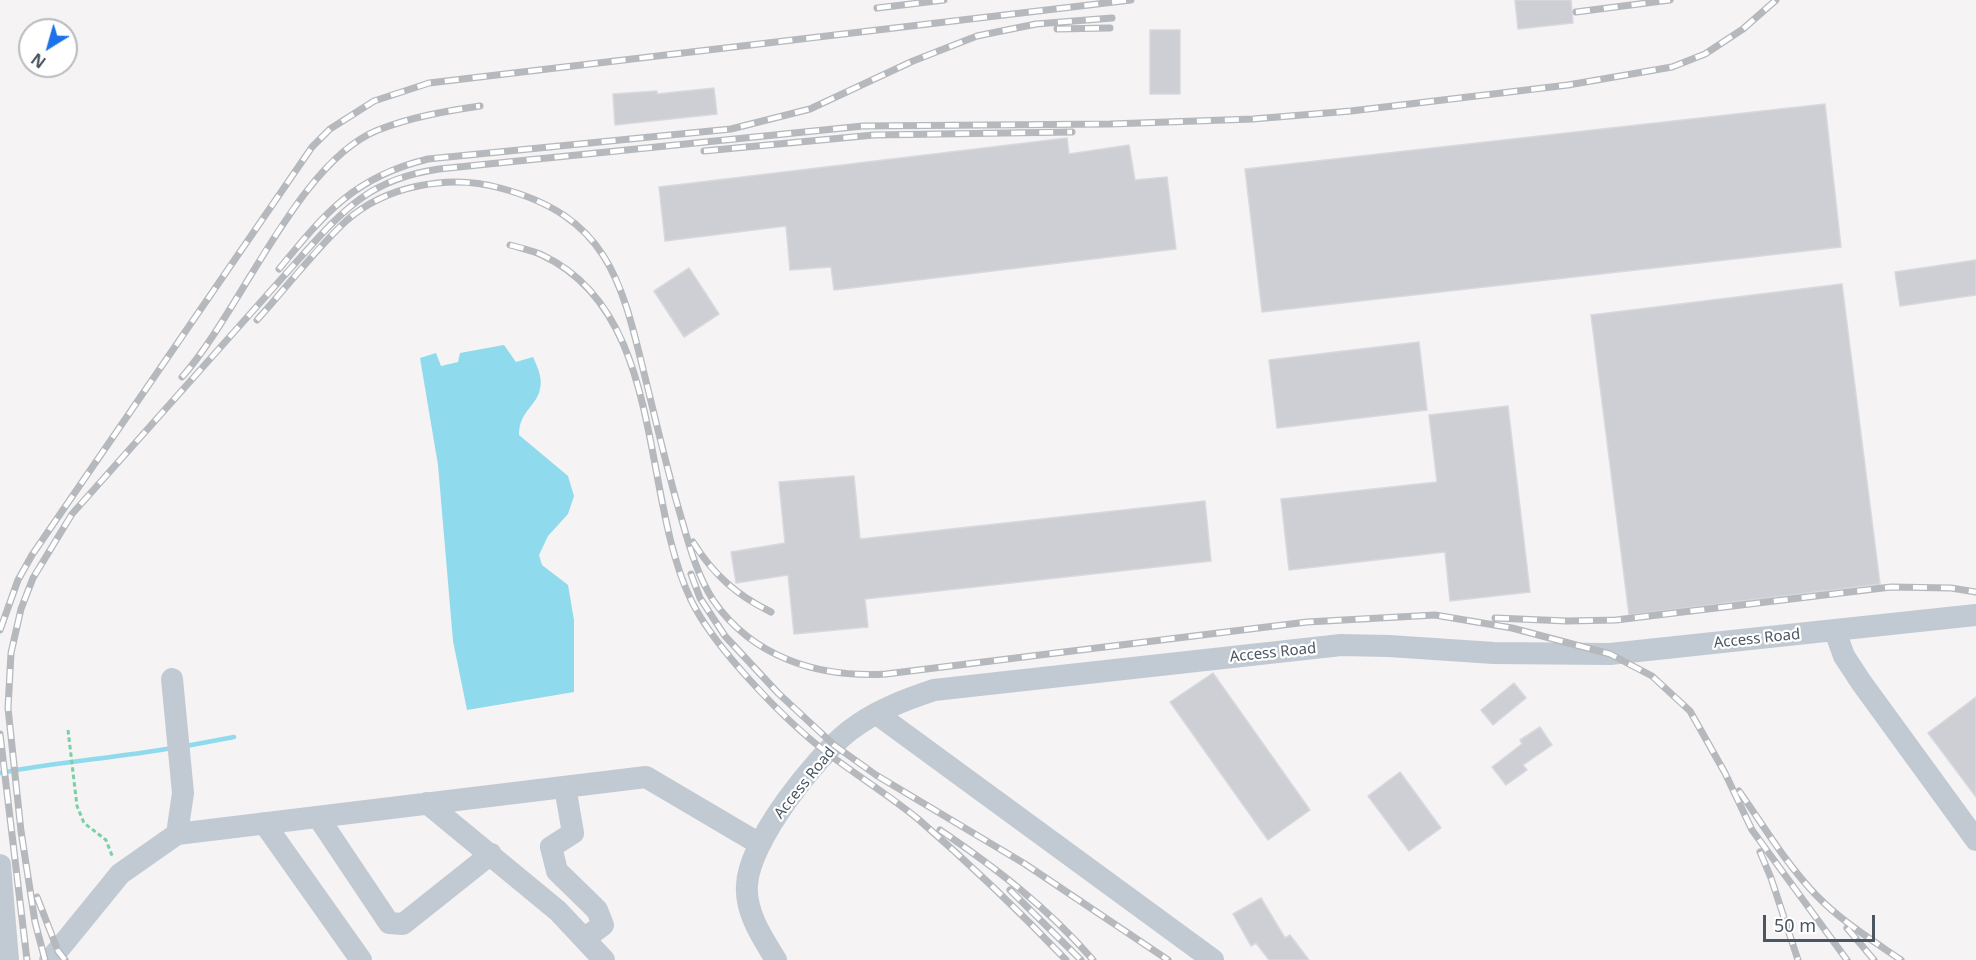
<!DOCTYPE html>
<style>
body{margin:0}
#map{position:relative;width:1976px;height:960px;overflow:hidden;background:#f5f3f3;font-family:"Noto Sans",sans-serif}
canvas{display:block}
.north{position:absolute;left:18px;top:18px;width:60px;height:60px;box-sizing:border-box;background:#fff;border:2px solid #b7bbc0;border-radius:50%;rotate:217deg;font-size:16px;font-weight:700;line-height:24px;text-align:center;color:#4a5661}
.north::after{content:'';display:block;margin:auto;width:21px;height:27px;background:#1a73e8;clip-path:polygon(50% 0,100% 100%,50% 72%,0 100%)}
.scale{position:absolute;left:1763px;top:915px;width:112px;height:27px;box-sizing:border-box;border:3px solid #4a5661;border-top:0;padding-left:8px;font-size:18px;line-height:21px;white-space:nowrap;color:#4a5661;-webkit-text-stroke:4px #fff;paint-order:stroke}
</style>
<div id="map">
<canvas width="1976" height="960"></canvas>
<div class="north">N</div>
<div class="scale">50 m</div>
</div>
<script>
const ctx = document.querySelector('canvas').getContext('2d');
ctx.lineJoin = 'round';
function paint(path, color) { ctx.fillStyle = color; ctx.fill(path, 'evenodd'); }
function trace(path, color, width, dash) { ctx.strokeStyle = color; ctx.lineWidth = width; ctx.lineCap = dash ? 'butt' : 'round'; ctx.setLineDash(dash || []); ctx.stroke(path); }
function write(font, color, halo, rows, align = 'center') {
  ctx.font = font + ' "Noto Sans",sans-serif'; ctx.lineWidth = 4.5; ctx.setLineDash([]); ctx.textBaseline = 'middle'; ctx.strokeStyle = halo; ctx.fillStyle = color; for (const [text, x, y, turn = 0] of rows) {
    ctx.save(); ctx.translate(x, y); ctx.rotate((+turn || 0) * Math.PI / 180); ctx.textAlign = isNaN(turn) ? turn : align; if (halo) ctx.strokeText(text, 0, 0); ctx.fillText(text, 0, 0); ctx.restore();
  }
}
paint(new Path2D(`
 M 504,345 L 516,362 L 533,357 C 537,366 543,378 540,389 C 537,406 519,411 519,435 L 568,476 L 574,496 L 568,514 L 548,536 L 539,555 L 542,565 L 568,585 L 574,620 L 574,692 L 467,710 L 453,641 L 438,465 L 420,358 L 436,353 L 441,366 L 458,362 L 460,353 Z`), '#90daee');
trace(new Path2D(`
 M 186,746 L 234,737
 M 0,773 C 57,762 115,758 172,748`), '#90daee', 4.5);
const building = new Path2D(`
 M 1515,0 L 1571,0 L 1573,23 L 1518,29 Z
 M 1150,30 L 1180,30 L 1180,94 L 1150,94 Z
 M 714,88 L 717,114 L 615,125 L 613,94 L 657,91 L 657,94 Z
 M 1825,104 L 1841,247 L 1262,312 L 1245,169 Z
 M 1067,138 L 1069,154 L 1129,145 L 1135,180 L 1167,177 L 1176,249 L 834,290 L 831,267 L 790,270 L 786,226 L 665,241 L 659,187 Z
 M 1976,260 L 1976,295 L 1900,306 L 1895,272 Z
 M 689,268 L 719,314 L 684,337 L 654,291 Z
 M 1842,284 L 1880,584 L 1629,615 L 1591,315 Z
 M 1419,342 L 1427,410 L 1277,428 L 1269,360 Z
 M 1508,406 L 1530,592 L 1450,601 L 1445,552 L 1289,570 L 1281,499 L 1437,482 L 1429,415 Z
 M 854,476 L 860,539 L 1205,501 L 1211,561 L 865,599 L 868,627 L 794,634 L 788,575 L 736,583 L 731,552 L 785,543 L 779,482 Z
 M 1213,673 L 1310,810 L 1268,840 L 1170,702 Z
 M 1514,683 L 1526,698 L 1493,725 L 1481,710 Z
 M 1976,697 L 1976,797 L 1928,733 Z
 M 1540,727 L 1552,745 L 1523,765 L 1527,770 L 1506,785 L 1492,767 L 1522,744 L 1520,740 Z
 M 1400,772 L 1441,828 L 1409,851 L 1368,796 Z
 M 1261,898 L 1285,938 L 1290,935 L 1309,960 L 1269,960 L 1256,943 L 1251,946 L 1233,914 Z`);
paint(building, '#cdcfd5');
trace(building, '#d7d9de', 1.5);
trace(new Path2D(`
 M 68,730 L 77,806 L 84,823 L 106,840 L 113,858`), '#7ad0a6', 3, [4.5, 3]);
trace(new Path2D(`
 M 1835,631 L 1844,656 L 1861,682 L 1976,840
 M 172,679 L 183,793 L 177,834
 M 877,714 L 1213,960
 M 565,787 L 573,833 L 551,847 L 557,871 L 597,910 L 603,925 L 585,938
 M 427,803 L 558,911 L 604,960
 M 318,817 L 389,923 L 403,924 L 491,854
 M 264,823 L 361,960
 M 0,865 L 8,960
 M 50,960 L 120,874 L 177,834 L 646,777 L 758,843
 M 776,960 C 762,937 745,912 747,885 C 749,841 815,758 849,731 C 875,711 904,700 934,690 L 1341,645 L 1389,646 L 1494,653 L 1610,654 L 1976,615`), '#c1cad2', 22);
const rail = new Path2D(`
 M 877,8 L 944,0
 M 1576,12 L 1670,0
 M 1057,29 L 1110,28
 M 704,151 L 874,135 L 1072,132
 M 510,245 C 520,248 532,250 542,255 C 666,313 640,494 691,600 C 714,648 787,723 830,755 C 859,777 890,796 918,819 C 969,863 1019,911 1066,960
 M 279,269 C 325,213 354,177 428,159 L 731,129 L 810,109 L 913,61 L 977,36 L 1036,24 L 1112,18
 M 257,320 C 286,288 314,251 346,221 C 386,185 450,174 500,188 C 606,216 621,278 644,373 C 656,421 667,470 681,517 C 689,545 697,575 713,600 C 753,658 819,678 886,674 L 1307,622 L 1435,615 L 1512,628 L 1610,654 L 1652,676 L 1690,711 L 1725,773 L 1752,830 L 1847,960
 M 182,377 C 241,311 298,162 378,130 C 411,117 446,111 480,106
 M 693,542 C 713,574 736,595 771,612
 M 691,574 L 700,598 L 725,636 L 778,693 L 834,745 L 876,775 L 1025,864 L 1168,960
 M 1495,618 L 1567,621 L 1616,620 L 1891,587 L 1951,588 L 1976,592
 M 0,630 L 18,580 L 32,555 L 312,147 L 330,129 L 374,101 L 429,83 L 1131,0
 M 0,734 L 27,960
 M 1739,791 C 1764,826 1786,864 1816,895 C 1841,921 1872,940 1901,960
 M 940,830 C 996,868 1048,908 1093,960
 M 1760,852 L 1771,878 L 1798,960
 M 1010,890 L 1081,960
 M 37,897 L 58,951 L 65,960
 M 1847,928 L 1874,960
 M 45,960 L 35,922 L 21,831 L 8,708 L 11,653 L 21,609 L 33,578 L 72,514 L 299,259 C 344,209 370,179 439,169 L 863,126 L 1110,124 L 1253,119 L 1351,111 L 1568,85 L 1672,67 L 1705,54 L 1743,29 L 1776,0`);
trace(rail, '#b5b8bd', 7);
trace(rail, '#fff', 4.5, [14]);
write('15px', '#4a5661', '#fff', [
 ["Access Road",1757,639,-6],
 ["Access Road",1273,653,-6],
 ["Access Road",805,783,-51]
]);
</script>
